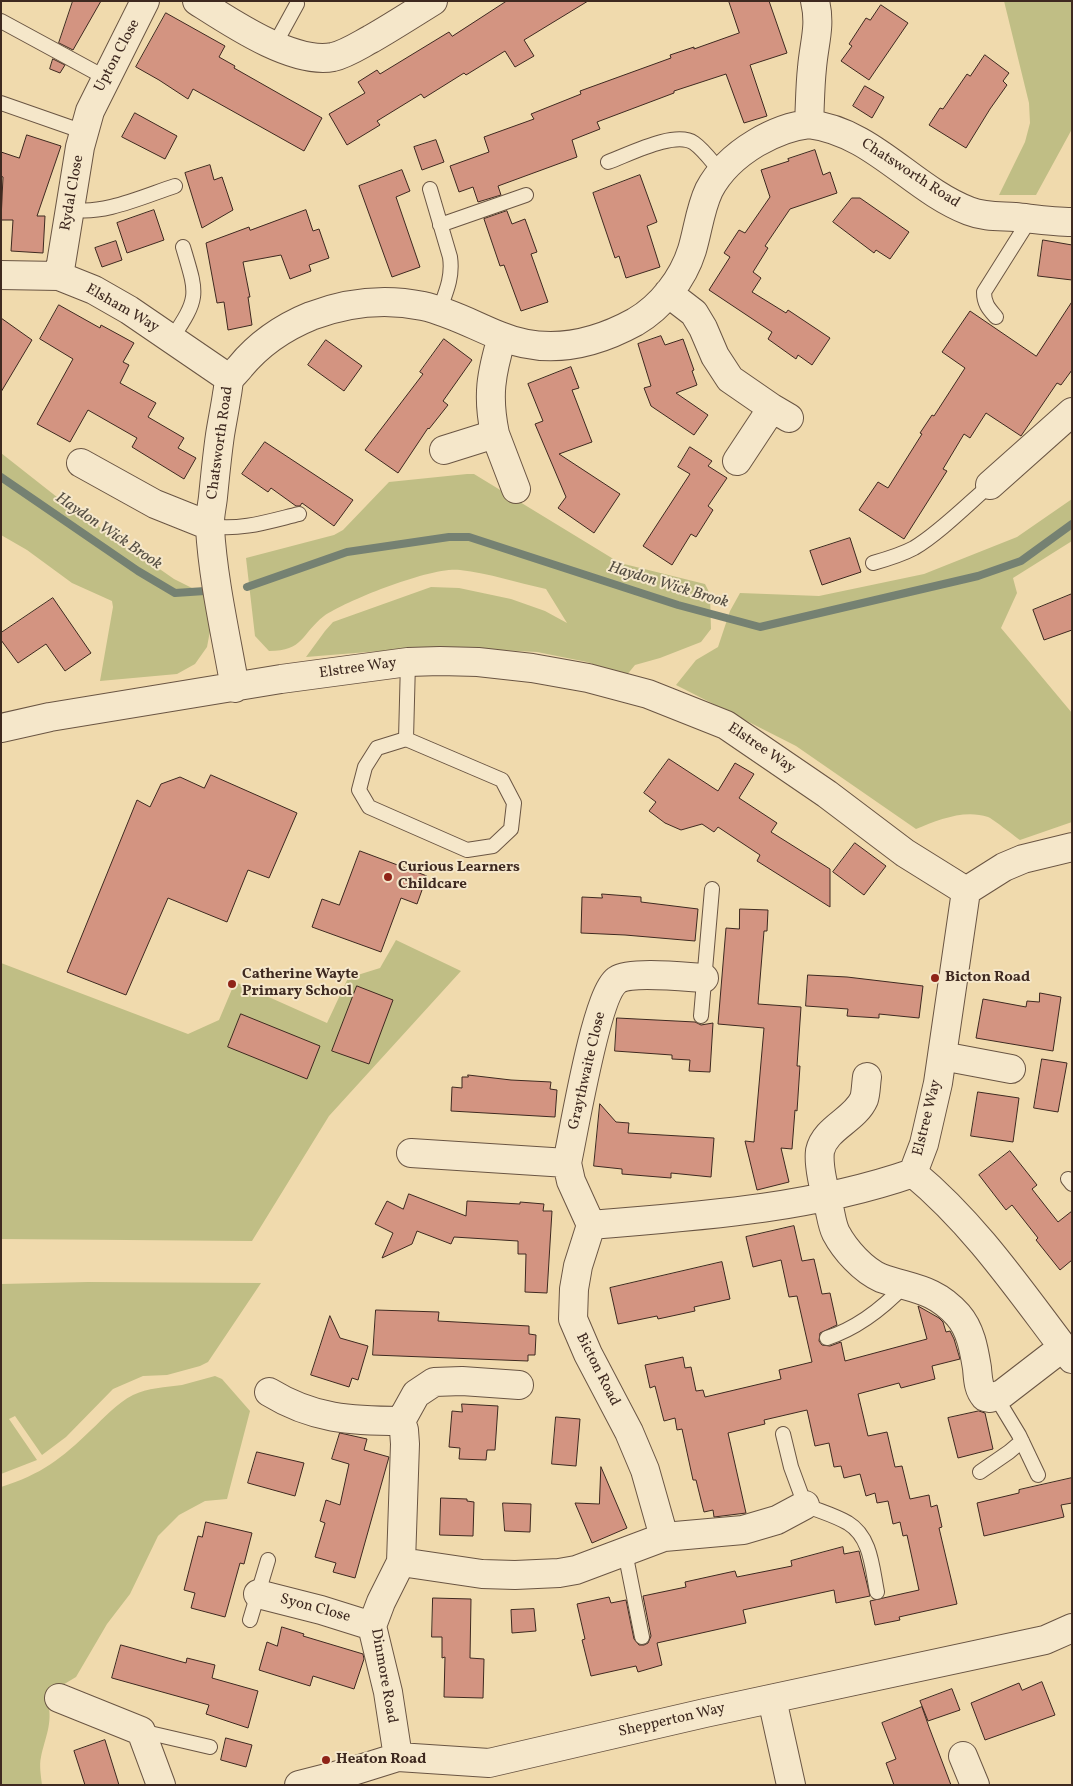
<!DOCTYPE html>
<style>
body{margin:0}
#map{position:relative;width:1073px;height:1786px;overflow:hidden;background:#f0daad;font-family:Vollkorn,serif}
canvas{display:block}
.frame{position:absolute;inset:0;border:2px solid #3e2920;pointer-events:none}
</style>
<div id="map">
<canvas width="1073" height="1786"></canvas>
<div class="frame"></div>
</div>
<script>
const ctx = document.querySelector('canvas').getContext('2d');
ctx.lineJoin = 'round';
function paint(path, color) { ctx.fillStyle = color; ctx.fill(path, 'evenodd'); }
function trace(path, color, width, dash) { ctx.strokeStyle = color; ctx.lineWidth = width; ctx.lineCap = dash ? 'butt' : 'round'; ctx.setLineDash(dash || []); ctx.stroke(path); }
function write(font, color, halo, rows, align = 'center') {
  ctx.font = font + ' Vollkorn,serif'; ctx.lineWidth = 4; ctx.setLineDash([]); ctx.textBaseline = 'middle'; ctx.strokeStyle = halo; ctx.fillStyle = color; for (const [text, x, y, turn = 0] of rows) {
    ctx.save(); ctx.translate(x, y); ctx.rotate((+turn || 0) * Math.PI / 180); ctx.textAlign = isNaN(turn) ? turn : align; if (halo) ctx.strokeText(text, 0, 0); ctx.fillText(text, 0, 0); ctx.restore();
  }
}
paint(new Path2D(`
 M 1004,1 L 1072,1 L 1072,129 L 1036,195 L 999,195 L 1025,142 L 1030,123 L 1029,103 Z
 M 1,453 L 62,501 L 174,579 L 204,594 L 210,631 L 207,647 L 195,664 L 177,674 L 100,681 L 113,607 L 112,601 L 72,583 L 27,550 L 1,535 Z
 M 467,474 L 474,474 L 620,563 L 705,584 L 710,594 L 711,629 L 701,642 L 660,658 L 635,665 L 626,676 L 587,662 L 537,652 L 462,648 L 380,651 L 306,657 L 325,631 L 333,622 L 431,587 L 459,588 L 511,599 L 545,611 L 567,623 L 546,589 C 518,583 489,573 460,570 C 433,566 347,600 324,616 C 301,634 304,651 269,651 L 255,636 L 246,558 L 334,535 L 343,530 L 389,482 Z
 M 1072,499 L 1072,541 L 1013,578 L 1017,593 L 1001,628 L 1072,713 L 1072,822 L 1020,840 C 1013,835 993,819 988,817 C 964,809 938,820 916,829 L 796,746 L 676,685 L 696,660 L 718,647 L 730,611 L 740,593 L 819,596 L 924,574 L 1017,537 Z
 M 396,940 L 461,971 L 329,1116 L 252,1241 L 1,1239 L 1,963 L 188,1034 L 219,1020 L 235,982 L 327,1023 L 348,978 L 380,968 Z
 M 88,1282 L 261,1283 L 208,1362 L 200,1366 L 167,1375 L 143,1376 L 113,1389 L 66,1437 L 42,1455 L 15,1416 L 9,1419 L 37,1460 L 1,1474 L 1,1284 Z
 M 215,1376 L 222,1379 L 250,1411 L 227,1499 L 205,1501 L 179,1515 L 158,1536 L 130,1594 L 107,1624 L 76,1677 L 56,1689 L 48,1703 C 53,1723 45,1738 41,1757 C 39,1765 41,1776 42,1785 L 1,1785 L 1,1487 C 42,1474 61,1459 91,1430 C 104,1418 117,1403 133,1395 C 147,1388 166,1387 182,1385 C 193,1382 204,1379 215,1376 Z`), '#c0be85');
trace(new Path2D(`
 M 1,477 L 138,571 L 175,593 L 205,591
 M 247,587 L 347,552 L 449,537 L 469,537 L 678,605 L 760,627 L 978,576 L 1021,561 L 1072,524`), '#758172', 8);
const building = new Path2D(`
 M 73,1 L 101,1 L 73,50 L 59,43 Z
 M 507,1 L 588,1 L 524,40 L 534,56 L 515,67 L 505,51 L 466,75 L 464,73 L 424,98 L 421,94 L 377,121 L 380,125 L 347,145 L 329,114 L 365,93 L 358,82 L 377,70 L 380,74 L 449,32 L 452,36 Z
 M 729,1 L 769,1 L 787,53 L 750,65 L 767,116 L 744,123 L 726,74 L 674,91 L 674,93 L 597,122 L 600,129 L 572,140 L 577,157 L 498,186 L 501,195 L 478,202 L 473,187 L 459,192 L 450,166 L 489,152 L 484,137 L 534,119 L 531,114 L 581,94 L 580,91 L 671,58 L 670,55 L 694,47 L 694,49 L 739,33 Z
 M 881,5 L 908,23 L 869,80 L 841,61 L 852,46 L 849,44 L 866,18 L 870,20 Z
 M 166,13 L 225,46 L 219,57 L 235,66 L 234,68 L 322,118 L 304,151 L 193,89 L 188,99 L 159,80 L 136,67 Z
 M 985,55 L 1009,73 L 1003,81 L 1007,85 L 990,109 L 966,148 L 929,125 L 940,108 L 943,109 L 967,74 L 970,76 Z
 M 53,59 L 65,65 L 60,73 L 50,69 Z
 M 865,86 L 884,97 L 872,118 L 853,106 Z
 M 135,113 L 177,136 L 165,159 L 122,137 Z
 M 27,135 L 61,146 L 37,216 L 45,216 L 43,253 L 11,251 L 13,220 L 1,220 L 3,177 L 1,176 L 1,152 L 19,158 Z
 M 436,140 L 444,162 L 422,170 L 414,147 Z
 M 815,150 L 823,175 L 830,172 L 837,193 L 790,209 L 765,246 L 768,248 L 753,272 L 761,278 L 752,292 L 786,313 L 788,310 L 830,338 L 812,365 L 798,355 L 796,359 L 768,339 L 772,332 L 709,290 L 730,257 L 724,253 L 739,230 L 745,233 L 770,197 L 761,170 L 789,161 L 788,159 Z
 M 210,165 L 214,180 L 222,177 L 233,210 L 202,228 L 185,173 Z
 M 402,170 L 410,191 L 396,197 L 420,267 L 392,277 L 359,186 Z
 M 640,175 L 657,222 L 647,226 L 660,267 L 626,278 L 619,256 L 615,258 L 593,193 Z
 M 852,198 L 860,198 L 909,232 L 890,259 L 876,250 L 874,253 L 833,222 Z
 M 154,210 L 164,240 L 127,253 L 117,223 Z
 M 306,210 L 313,231 L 319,229 L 329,258 L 309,265 L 311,271 L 290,279 L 281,255 L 243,262 L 250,297 L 248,297 L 252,325 L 228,330 L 224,302 L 217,303 L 206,243 L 249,227 L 250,230 Z
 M 507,211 L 512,224 L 525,219 L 537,252 L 531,254 L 548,302 L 521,311 L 504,265 L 500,266 L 484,219 Z
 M 1043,240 L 1072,245 L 1072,280 L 1038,276 Z
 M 116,241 L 122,260 L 102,267 L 95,248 Z
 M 1072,302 L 1072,370 L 1061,385 L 1057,383 L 1021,436 L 986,413 L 970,438 L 964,434 L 943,469 L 947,471 L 904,539 L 859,510 L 878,482 L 888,488 L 922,434 L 920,433 L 932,415 L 934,416 L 965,368 L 942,352 L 970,311 L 1036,356 Z
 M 59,305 L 100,328 L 101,325 L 134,343 L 123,362 L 129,365 L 120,383 L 156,403 L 148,417 L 184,438 L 178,448 L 196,458 L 184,479 L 132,447 L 137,438 L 88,410 L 70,442 L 37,424 L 73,359 L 40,339 Z
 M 1,318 L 32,340 L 1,392 Z
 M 661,336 L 665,345 L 683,339 L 694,370 L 692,371 L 697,385 L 676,393 L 708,415 L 694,435 L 651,406 L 644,388 L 651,386 L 638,344 Z
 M 444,339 L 472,360 L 443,401 L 448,405 L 429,429 L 428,428 L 398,473 L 365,450 L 423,374 L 420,372 Z
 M 326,340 L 362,366 L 344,391 L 308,365 Z
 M 571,367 L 579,388 L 572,390 L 592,442 L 559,454 L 620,494 L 594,533 L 558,508 L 566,497 L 535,424 L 543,421 L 528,384 Z
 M 265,442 L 353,500 L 334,526 L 302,503 L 300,506 L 296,506 L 271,488 L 268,492 L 242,474 Z
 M 690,447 L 712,461 L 708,466 L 727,478 L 708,506 L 713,510 L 696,537 L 691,534 L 672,565 L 643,546 L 690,474 L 678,467 Z
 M 850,538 L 861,572 L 822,585 L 810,551 Z
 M 1072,594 L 1072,630 L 1044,640 L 1033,610 Z
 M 53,598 L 91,653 L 65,671 L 46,644 L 18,663 L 1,640 L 1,633 Z
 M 669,759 L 718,791 L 735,763 L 754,774 L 739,798 L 777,823 L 771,832 L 830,869 L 830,907 L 757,861 L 760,855 L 718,827 L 714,832 L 702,824 L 681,830 L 665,823 L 649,811 L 656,802 L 644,793 Z
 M 211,775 L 297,813 L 269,878 L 248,870 L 227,922 L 168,898 L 126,995 L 67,972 L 137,800 L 150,807 L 161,784 L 180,777 L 204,788 Z
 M 855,843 L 886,866 L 864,895 L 833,872 Z
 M 360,851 L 427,876 L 417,904 L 401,898 L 381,952 L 312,927 L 322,899 L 339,905 Z
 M 602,894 L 641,897 L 641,902 L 698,909 L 695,941 L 625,935 L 581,933 L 582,897 L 602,898 Z
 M 740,909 L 768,910 L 767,931 L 764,931 L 758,1004 L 801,1007 L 797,1066 L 800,1066 L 797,1111 L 795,1110 L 792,1149 L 781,1148 L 789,1182 L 757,1190 L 745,1141 L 754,1142 L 764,1028 L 718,1024 L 726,928 L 739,929 Z
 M 808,975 L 847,977 L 923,986 L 919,1018 L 879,1014 L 879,1018 L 847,1016 L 848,1009 L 806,1006 Z
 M 357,986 L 393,1000 L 369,1064 L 332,1051 Z
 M 1040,993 L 1061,997 L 1053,1051 L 976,1038 L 983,999 L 1026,1007 L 1027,1001 L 1039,1002 Z
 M 241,1014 L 320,1046 L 307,1079 L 228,1047 Z
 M 617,1018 L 695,1022 L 701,1025 L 713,1023 L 710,1072 L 689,1071 L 690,1060 L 672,1059 L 672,1055 L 615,1051 Z
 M 1042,1059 L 1067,1063 L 1058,1112 L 1034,1108 Z
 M 468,1075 L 511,1080 L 551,1082 L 550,1089 L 557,1090 L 555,1117 L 451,1111 L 452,1087 L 462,1088 L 462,1077 L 468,1077 Z
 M 978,1092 L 1019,1098 L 1013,1142 L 971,1136 Z
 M 600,1104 L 616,1122 L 629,1123 L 628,1133 L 714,1138 L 711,1177 L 671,1173 L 671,1178 L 622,1174 L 622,1169 L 594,1166 Z
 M 1010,1151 L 1037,1185 L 1032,1189 L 1058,1222 L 1072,1211 L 1072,1260 L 1060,1270 L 1036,1240 L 1038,1238 L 1012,1205 L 1006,1210 L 979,1175 Z
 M 409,1194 L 466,1216 L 467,1201 L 520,1204 L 520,1202 L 544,1204 L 543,1211 L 552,1211 L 547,1293 L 525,1292 L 526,1254 L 518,1254 L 518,1241 L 454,1237 L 451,1244 L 417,1231 L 412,1244 L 382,1258 L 393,1233 L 375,1224 L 387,1201 L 403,1209 Z
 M 794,1226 L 802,1261 L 814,1259 L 822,1294 L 830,1293 L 837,1325 L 820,1333 L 819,1341 L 822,1345 L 830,1346 L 841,1342 L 845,1361 L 927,1339 L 918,1306 L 939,1318 L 943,1322 L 946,1332 L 950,1331 L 954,1339 L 960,1359 L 932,1366 L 935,1379 L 901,1388 L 899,1383 L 858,1394 L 868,1436 L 887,1432 L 895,1467 L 902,1466 L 910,1499 L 929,1495 L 931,1507 L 937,1505 L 942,1527 L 939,1528 L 957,1604 L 899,1617 L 900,1620 L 875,1625 L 870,1601 L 919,1590 L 907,1535 L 903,1536 L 900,1522 L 893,1524 L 888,1501 L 877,1503 L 875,1493 L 866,1496 L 860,1474 L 844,1478 L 841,1466 L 834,1467 L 829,1443 L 815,1446 L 807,1410 L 764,1420 L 765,1424 L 728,1433 L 746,1513 L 714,1517 L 713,1510 L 704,1512 L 696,1480 L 693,1480 L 682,1429 L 677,1430 L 675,1418 L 664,1421 L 655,1386 L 650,1388 L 645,1365 L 683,1357 L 685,1368 L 691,1367 L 696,1391 L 703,1390 L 705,1397 L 781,1379 L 779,1370 L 812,1362 L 797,1296 L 789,1297 L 781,1260 L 753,1267 L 746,1237 Z
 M 722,1262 L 730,1299 L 694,1307 L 695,1311 L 658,1319 L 657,1316 L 618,1324 L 610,1288 Z
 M 376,1310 L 439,1312 L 438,1321 L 529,1326 L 529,1334 L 536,1335 L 535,1355 L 528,1355 L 528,1361 L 373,1355 Z
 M 330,1316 L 340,1338 L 368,1346 L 358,1380 L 352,1378 L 349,1387 L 311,1375 Z
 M 462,1404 L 498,1406 L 495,1450 L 487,1450 L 486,1460 L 459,1459 L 460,1448 L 449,1447 L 452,1411 L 462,1412 Z
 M 979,1411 L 985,1413 L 993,1449 L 958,1458 L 948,1418 Z
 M 556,1417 L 580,1419 L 576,1466 L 552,1464 Z
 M 340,1433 L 367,1439 L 364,1450 L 389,1457 L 355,1578 L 333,1572 L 336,1563 L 315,1557 L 325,1523 L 320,1521 L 326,1500 L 340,1505 L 349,1464 L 332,1459 Z
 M 257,1452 L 304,1463 L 295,1496 L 248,1483 Z
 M 601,1467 L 627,1528 L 592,1543 L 575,1503 L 599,1504 Z
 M 1072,1478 L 1072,1503 L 1061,1505 L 1064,1517 L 984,1536 L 977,1503 L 1019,1493 L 1019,1490 Z
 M 441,1498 L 467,1499 L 467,1501 L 474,1502 L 473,1536 L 440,1535 Z
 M 503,1503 L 531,1504 L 530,1532 L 505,1531 Z
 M 206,1522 L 252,1533 L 244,1564 L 240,1563 L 225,1617 L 191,1608 L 195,1593 L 184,1590 L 198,1536 L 202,1537 Z
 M 843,1547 L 844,1554 L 859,1551 L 870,1596 L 836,1603 L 834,1590 L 743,1610 L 746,1623 L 657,1643 L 662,1665 L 638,1672 L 636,1666 L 591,1676 L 582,1640 L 585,1639 L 577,1604 L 609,1597 L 611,1603 L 626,1600 L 634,1639 L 639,1645 L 644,1645 L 648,1643 L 651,1636 L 643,1596 L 686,1587 L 685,1582 L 735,1571 L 737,1577 L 792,1566 L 791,1561 Z
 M 433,1598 L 471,1599 L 470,1658 L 484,1659 L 483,1698 L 444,1697 L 445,1657 L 442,1658 L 442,1637 L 432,1637 Z
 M 534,1609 L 536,1631 L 512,1633 L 511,1610 Z
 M 282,1627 L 304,1634 L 303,1636 L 363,1654 L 364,1659 L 354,1689 L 313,1676 L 310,1686 L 259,1670 L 267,1642 L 277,1646 Z
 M 121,1645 L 186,1663 L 187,1658 L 215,1665 L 212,1678 L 258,1691 L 248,1728 L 206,1714 L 209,1705 L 112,1678 Z
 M 1042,1682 L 1055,1715 L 985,1740 L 971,1703 L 1019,1683 L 1022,1690 Z
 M 952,1689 L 960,1710 L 928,1721 L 920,1701 Z
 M 922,1707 L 929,1727 L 951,1785 L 894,1785 L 886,1763 L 896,1759 L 882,1723 Z
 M 226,1738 L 252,1745 L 246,1767 L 221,1760 Z
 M 105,1740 L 119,1785 L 85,1785 L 74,1751 Z`);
paint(building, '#d39481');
trace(building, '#3e2920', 1);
const lane = new Path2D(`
 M 1,21 L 106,78
 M 274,46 L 297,4
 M 1,103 L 84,132
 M 608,162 C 628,155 675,130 694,143 C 704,150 713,163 721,172
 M 430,189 L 450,257 C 453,277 446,292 439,311
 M 70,209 C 102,216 144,196 175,186
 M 440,225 L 526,195
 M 996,317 C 989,309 984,304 984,292 L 1030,219
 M 172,338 C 200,297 197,294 183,247
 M 210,526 C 240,531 270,521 299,514
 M 873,563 C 887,559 901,555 914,548 C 938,534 967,505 990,485
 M 406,739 L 377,748 L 365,767 L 359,790 L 369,807 L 467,850 L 493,846 L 511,829 L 514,803 L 502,780 L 406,739 L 408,662
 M 701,1016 L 712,889
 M 1068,1179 L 1072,1184
 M 827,1338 C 858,1328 883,1308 905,1285
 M 996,1397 L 1019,1435 L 1038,1475
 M 783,1434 L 791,1467 L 805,1505 C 819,1511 834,1515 848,1523 C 871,1537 872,1567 877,1592
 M 980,1472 L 1009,1452 L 1022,1441
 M 625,1552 L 642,1637
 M 250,1620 L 268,1560
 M 141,1731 L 210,1747`);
const street = new Path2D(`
 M 197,1 C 230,22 293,65 333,57 C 346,54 358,46 371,39 C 392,27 412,14 433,1
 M 809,124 C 873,132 912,189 969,211 C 984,217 999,216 1015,217 C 1034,219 1053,222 1072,222
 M 1,275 L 59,276 L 94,290 L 129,310 L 230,379
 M 59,276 L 80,147 L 90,111 L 145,1
 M 668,293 L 694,313 L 703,328 L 715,356 L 730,379 L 772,408
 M 495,434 L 516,489
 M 444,450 L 495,434 C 487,396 491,374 502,337
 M 737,461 L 772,408 L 789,418
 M 81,463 L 155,504 L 210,526
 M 990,485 L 1072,412
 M 235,688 C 226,636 213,580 210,528 C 209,518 212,507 213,497 C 215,477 217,456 220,435 C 222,422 225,408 227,394 C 228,390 228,383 230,379 C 232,375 237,371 240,367 C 258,345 284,327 311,316 C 348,302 384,298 423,306 C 450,312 475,326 500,336 C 546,355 593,345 635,322 C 661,307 683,279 692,250 C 698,230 700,209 709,190 C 720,169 736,155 756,143 C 773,133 790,126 809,124 C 810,105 810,86 812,68 C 814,43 821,26 815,1
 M 1,728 L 50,717 L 281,679 L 408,662 L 440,661 L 478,662 L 532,668 L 588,678 L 648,694 L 726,725 L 827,794 L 905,853 L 966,891
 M 966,891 L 938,1083 L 924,1144 L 913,1173 C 977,1226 1022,1294 1072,1359
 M 966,891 L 1004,867 L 1023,859 L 1072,847
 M 942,1056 L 1011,1069
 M 867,1077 C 866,1083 866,1093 864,1099 C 855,1120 825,1128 820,1151 C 818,1166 825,1193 829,1207 C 831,1215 832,1225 836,1233 C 845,1250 863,1270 881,1278 C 912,1289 934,1288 958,1315 C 971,1330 974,1350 977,1368 C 978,1379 978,1389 985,1397 L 990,1398 L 1002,1394 L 1063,1347
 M 411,1153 L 567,1163 L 571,1181 L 591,1225
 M 567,1163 C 574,1131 596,995 617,980 C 631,971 686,977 704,978
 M 269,1392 C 313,1419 351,1421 401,1421 L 404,1430 L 405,1444 L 401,1562 L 381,1602 L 372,1626 L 388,1692 L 398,1757
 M 401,1421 L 416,1394 L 434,1382 L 462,1381 L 519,1385
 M 664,1537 L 743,1530 L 777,1520 L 805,1505
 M 401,1562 L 482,1574 L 515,1575 L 559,1573 L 576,1570 L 664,1537 L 645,1470 L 629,1432 L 588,1354 L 573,1319 L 574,1289 L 578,1266 L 591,1225 C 700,1216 809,1209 913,1173
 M 258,1594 L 321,1610 L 372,1626
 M 59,1698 L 141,1731 L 161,1785
 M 772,1699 L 791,1785
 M 963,1756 L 975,1785
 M 299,1785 L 350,1772 L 398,1757 L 489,1763 L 705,1713 L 1045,1640 L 1072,1628`);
trace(lane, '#6a5543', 16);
trace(street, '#6a5543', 30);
trace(lane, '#f5e7ca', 14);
trace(street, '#f5e7ca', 28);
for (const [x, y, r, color] of [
 [388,877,5,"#8f2418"],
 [935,978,5,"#8f2418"],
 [232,984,5,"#8f2418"],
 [326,1760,5,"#8f2418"]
]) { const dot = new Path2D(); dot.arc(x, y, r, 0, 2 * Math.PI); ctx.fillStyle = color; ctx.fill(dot); trace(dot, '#f5e7ca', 2); }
write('15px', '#3e2920', '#f5e7ca', [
 ["Upton Close",118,56,-62],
 ["Chatsworth Road",910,174,33],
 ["Rydal Close",73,193,-80],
 ["Elsham Way",122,309,30],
 ["Chatsworth Road",221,443,-82],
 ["Elstree Way",358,669,-8],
 ["Elstree Way",761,749,34],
 ["Graythwaite Close",588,1071,-77],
 ["Elstree Way",928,1118,-76],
 ["Bicton Road",597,1370,63],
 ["Syon Close",315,1609,15],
 ["Dinmore Road",383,1676,80],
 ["Shepperton Way",672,1721,-13]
]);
write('bold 15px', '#3e2920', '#f5e7ca', [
 ["Curious Learners",398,868],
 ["Childcare",398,885],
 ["Catherine Wayte",242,975],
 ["Primary School",242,992],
 ["Bicton Road",945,978],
 ["Heaton Road",336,1760]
], 'left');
write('italic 16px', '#554e42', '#f5e7ca', [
 ["Haydon Wick Brook",108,532,34],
 ["Haydon Wick Brook",668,586,17]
]);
</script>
